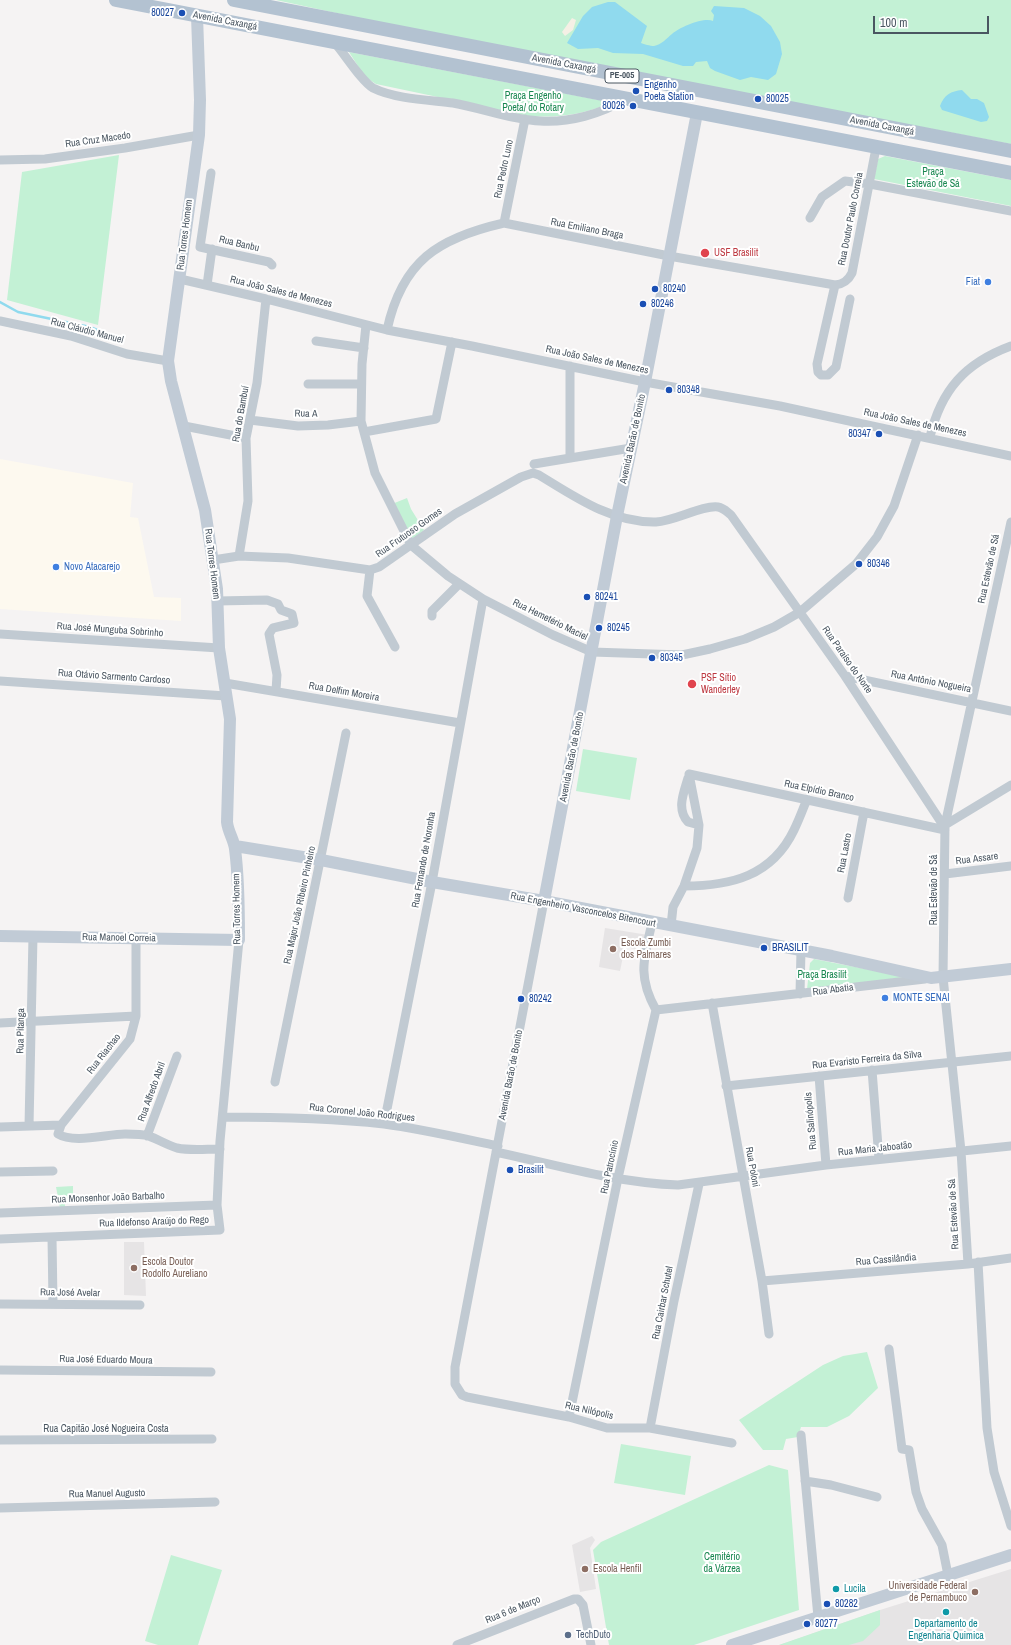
<!DOCTYPE html>
<meta charset="utf-8">
<style>
body{margin:0}
#map{position:relative;width:1011px;height:1645px;overflow:hidden;background:#f5f3f3;font-family:"Archivo Narrow",sans-serif}
canvas{display:block}
.scale{position:absolute;left:873px;top:16px;width:116px;height:18px;box-sizing:border-box;border:2px solid #4a5661;border-top:0;padding-left:5px;font-size:12px;line-height:14px;white-space:nowrap;color:#4a5661;-webkit-text-stroke:3px #fff;paint-order:stroke}
</style>
<div id="map">
<canvas width="1011" height="1645"></canvas>
<div class="scale">100 m</div>
</div>
<script>
const ctx = document.querySelector('canvas').getContext('2d');
ctx.lineJoin = 'round';
function paint(path, color) { ctx.fillStyle = color; ctx.fill(path, 'evenodd'); }
function trace(path, color, width, dash) { ctx.strokeStyle = color; ctx.lineWidth = width; ctx.lineCap = dash ? 'butt' : 'round'; ctx.setLineDash(dash || []); ctx.stroke(path); }
function write(font, color, halo, rows, align = 'center') {
  ctx.font = font + ' "Archivo Narrow",sans-serif'; ctx.lineWidth = 4; ctx.setLineDash([]); ctx.textBaseline = 'middle'; ctx.strokeStyle = halo; ctx.fillStyle = color; for (const [text, x, y, turn = 0] of rows) {
    ctx.save(); ctx.translate(x, y); ctx.rotate((+turn || 0) * Math.PI / 180); ctx.textAlign = isNaN(turn) ? turn : align; if (halo) ctx.strokeText(text, 0, 0); ctx.fillText(text, 0, 0); ctx.restore();
  }
}
paint(new Path2D(`
 M 0,459 L 133,483 L 130,517 L 138,518 L 154,597 L 181,598 L 181,621 L 0,609 Z`), '#fdf9ef');
paint(new Path2D(`
 M 605,928 L 648,935 L 645,951 L 625,947 L 620,971 L 599,967 Z
 M 124,1242 L 144,1242 L 146,1296 L 124,1295 Z
 M 592,1536 L 595,1540 L 590,1548 L 596,1589 L 580,1592 L 572,1545 Z
 M 1011,1569 L 1011,1645 L 779,1645 L 880,1610 Z`), '#e6e4e5');
paint(new Path2D(`
 M 276,0 L 1011,0 L 1011,144 L 438,35 Z
 M 349,52 L 609,102 L 610,103 C 583,115 557,118 528,116 L 376,84 L 365,77 Z
 M 119,155 L 98,325 L 7,300 L 22,172 Z
 M 885,156 L 1011,180 L 1011,206 L 874,179 L 878,159 Z
 M 407,498 L 411,509 L 424,530 L 412,540 L 392,504 Z
 M 583,749 L 637,758 L 630,800 L 576,791 Z
 M 814,959 L 907,977 L 807,989 L 810,963 Z
 M 73,1186 L 73,1201 L 65,1202 L 65,1210 L 60,1208 L 56,1187 Z
 M 867,1352 L 878,1388 L 849,1416 L 827,1427 L 801,1427 L 798,1437 L 786,1439 L 783,1450 L 763,1450 L 739,1420 L 823,1365 L 843,1356 Z
 M 621,1444 L 691,1456 L 685,1495 L 614,1483 Z
 M 769,1465 L 788,1470 L 799,1610 L 694,1645 L 609,1645 L 593,1550 L 601,1542 Z
 M 171,1555 L 222,1570 L 198,1645 L 158,1645 L 145,1641 Z
 M 880,1610 L 880,1625 L 863,1641 L 849,1645 L 779,1645 Z`), '#c3f1d5');
paint(new Path2D(`
 M 572,18 L 576,20 L 573,30 L 565,36 L 562,32 Z`), '#f5f0e5');
paint(new Path2D(`
 M 608,2 L 615,2 L 647,26 L 641,43 C 644,44 650,46 654,46 C 661,45 667,38 672,34 C 680,27 704,17 713,21 L 714,15 L 711,11 L 714,6 L 744,8 L 760,16 L 771,26 L 780,42 L 782,54 L 776,74 L 768,80 L 751,77 L 740,80 L 715,71 L 710,68 L 707,61 L 696,62 L 693,66 L 683,66 L 643,54 L 613,53 L 598,48 L 578,49 L 567,43 L 583,16 L 592,7 Z
 M 962,90 L 971,99 L 977,99 L 984,103 L 989,117 L 987,121 L 981,122 L 942,110 L 940,106 C 944,95 951,91 962,90 Z`), '#90daee');
trace(new Path2D(`
 M 0,302 L 18,312 L 90,327 L 112,336`), '#90daee', 2.5);
trace(new Path2D(`
 M 334,42 C 344,53 362,82 373,88 C 395,99 429,100 453,103 C 482,108 511,120 540,121 C 569,123 601,114 626,99
 M 0,160 L 45,159 L 125,148 L 199,135
 M 211,173 L 200,247 L 269,262 L 272,265
 M 810,218 L 822,197 L 845,181 L 870,184 L 1011,211
 M 504,223 L 525,119
 M 180,279 L 266,299 L 387,330 L 472,346 L 645,382 L 780,406 L 1011,456
 M 207,285 L 212,249
 M 835,285 L 817,364 L 818,372 L 821,375 L 828,375 L 836,367 L 850,299
 M 0,321 L 71,336 L 127,354 L 168,361
 M 366,325 L 362,364 L 361,421 L 375,473 L 411,545 L 448,576 L 483,599 L 553,635 L 592,652 L 682,655 L 710,649 L 745,639 L 774,627 L 800,612 L 856,564 L 877,537 L 894,506 L 918,435
 M 387,330 C 402,261 438,238 504,223 L 669,256 L 835,285 C 843,284 848,281 852,273 L 876,148
 M 316,341 L 364,348
 M 308,384 L 361,384
 M 250,420 L 298,426 L 328,425 L 361,421
 M 184,426 L 246,438
 M 364,432 L 436,419 L 452,342
 M 930,437 C 941,390 965,363 1011,346
 M 570,458 L 570,366
 M 534,464 L 631,448
 M 239,556 L 248,501 L 246,438 L 257,383 L 266,299
 M 213,560 L 239,556 L 288,558 L 370,570 L 379,567 L 455,514 L 521,477 L 533,473 L 539,475 C 575,497 612,523 656,522 C 675,521 702,505 718,507 C 724,508 727,512 731,515 L 845,676 L 945,828
 M 370,570 L 367,596 L 395,647
 M 217,601 L 267,600 L 278,604 L 281,610 L 292,614 L 294,623 L 273,628 L 269,634 L 277,675 L 276,691
 M 432,616 L 432,611 L 459,584
 M 0,634 L 219,648
 M 845,676 L 1011,711
 M 0,681 L 226,696
 M 225,683 L 460,723
 M 688,778 C 684,792 676,809 688,822 L 699,825
 M 945,825 L 1011,785
 M 945,874 L 1011,866
 M 684,886 C 731,886 772,876 794,830 C 799,820 803,809 807,799
 M 848,898 L 864,812
 M 544,901 L 455,1367 L 455,1384 L 462,1395 L 467,1397 L 569,1417 L 607,1428 L 650,1428 L 732,1443
 M 671,926 L 673,907 L 684,886 L 697,848 L 699,825 L 689,774 L 945,830
 M 136,938 L 136,1016 L 130,1039 L 61,1125 L 58,1134 C 74,1144 107,1134 125,1134 C 132,1134 142,1134 149,1136 C 159,1140 167,1145 177,1148 C 191,1151 206,1149 220,1149
 M 800,994 L 801,950
 M 712,1003 L 762,1281 L 769,1334
 M 656,1010 L 925,979
 M 0,1023 L 136,1016
 M 872,1070 L 879,1159
 M 819,1076 L 826,1165
 M 275,1082 L 346,733
 M 726,1086 L 1011,1056
 M 223,1117 C 277,1117 330,1118 384,1124 C 422,1129 460,1138 498,1146
 M 384,1124 L 432,882 L 483,599
 M 29,1126 L 33,936
 M 0,1127 L 61,1125
 M 147,1136 L 177,1056
 M 496,1152 C 556,1165 617,1183 678,1185 L 826,1165 L 1011,1146
 M 0,1172 L 53,1171
 M 0,1213 L 217,1205
 M 52,1237 L 53,1303
 M 0,1239 L 220,1230 L 217,1205 L 220,1141 L 239,940
 M 978,1262 L 987,1428 L 994,1472 L 1011,1526
 M 968,1264 L 961,1151 L 943,977 L 945,825 L 1011,522
 M 762,1281 L 968,1264 L 1011,1258
 M 0,1304 L 140,1305
 M 889,1349 L 902,1449 L 909,1450 L 916,1492 L 922,1509 L 942,1545 L 948,1575
 M 0,1370 L 211,1372
 M 569,1417 L 618,1178 L 656,1010 C 637,976 644,958 652,923
 M 650,1428 L 674,1301 L 699,1184
 M 801,1435 L 818,1617
 M 0,1440 L 212,1439
 M 805,1481 L 831,1485 L 877,1497
 M 0,1508 L 215,1502
 M 457,1645 L 574,1599 L 578,1599 L 583,1605 L 591,1645`), '#c1cad2', 9);
trace(new Path2D(`
 M 235,846 L 321,860 L 432,882 L 544,901 L 832,956 L 931,978 L 1011,969
 M 544,901 L 617,516 L 645,382 L 697,113
 M 0,936 L 239,940 C 239,910 239,880 235,849 C 234,840 228,832 227,822 L 230,719 L 219,648 L 217,589 L 205,510 L 171,381 L 168,361 L 199,135 L 200,100 L 197,16
 M 732,1645 L 1011,1555`), '#c1cbd6', 12);
trace(new Path2D(`
 M 116,0 L 1011,173
 M 234,0 L 1011,151`), '#b3c2d1', 14);
for (const [x, y, r, color] of [
 [182,13,4,"#1a4fb4"],
 [636,91,4,"#1a4fb4"],
 [758,99,4,"#1a4fb4"],
 [633,106,4,"#1a4fb4"],
 [705,253,5,"#e0444e"],
 [988,282,4,"#3f7fe0"],
 [655,289,4,"#1a4fb4"],
 [643,304,4,"#1a4fb4"],
 [669,390,4,"#1a4fb4"],
 [879,434,4,"#1a4fb4"],
 [859,564,4,"#1a4fb4"],
 [56,567,4,"#3f7fe0"],
 [587,597,4,"#1a4fb4"],
 [599,628,4,"#1a4fb4"],
 [652,658,4,"#1a4fb4"],
 [692,684,5,"#e0444e"],
 [764,948,4,"#1a4fb4"],
 [613,949,4,"#8d6e63"],
 [885,998,4,"#3f7fe0"],
 [521,999,4,"#1a4fb4"],
 [510,1170,4,"#1a4fb4"],
 [134,1268,4,"#8d6e63"],
 [585,1569,4,"#8d6e63"],
 [836,1589,4,"#0f9aa8"],
 [975,1592,4,"#8d6e63"],
 [827,1604,4,"#1a4fb4"],
 [946,1612,4,"#0f9aa8"],
 [807,1624,4,"#1a4fb4"],
 [568,1635,4,"#5c6f8a"]
]) { const dot = new Path2D(); dot.arc(x, y, r, 0, 2 * Math.PI); ctx.fillStyle = color; ctx.fill(dot); trace(dot, '#fff', 1.5); }
for (const [x, y, w] of [
 [622,76,34]
]) { const box = new Path2D(); box.roundRect(x - w / 2, y - 7, w, 14, 3); ctx.fillStyle = '#fff'; ctx.fill(box); trace(box, '#4a5661', 1); }
write('bold 9px', '#4a5661', null, [
 ["PE-005",622,76]
]);
write('10px', '#164399', '#fff', [
 ["80027",174,13,"right"],
 ["Engenho",644,85],
 ["Poeta Station",644,97],
 ["80025",766,99],
 ["80026",625,106,"right"],
 ["80240",663,289],
 ["80246",651,304],
 ["80348",677,390],
 ["80347",871,434,"right"],
 ["80346",867,564],
 ["80241",595,597],
 ["80245",607,628],
 ["80345",660,658],
 ["BRASILIT",772,948],
 ["80242",529,999],
 ["Brasilit",518,1170],
 ["80282",835,1604],
 ["80277",815,1624]
], 'left');
write('10px', '#4a5661', '#fff', [
 ["Avenida Caxangá",225,21,11],
 ["Avenida Caxangá",564,64,11],
 ["Avenida Caxangá",882,126,11],
 ["Rua Cruz Macedo",98,140,-8],
 ["Rua Pedro Luno",504,169,-78],
 ["Rua Doutor Paulo Correia",851,219,-79],
 ["Rua Emiliano Braga",587,229,11],
 ["Rua Torres Homem",185,235,-83],
 ["Rua Banbu",239,244,13],
 ["Rua João Sales de Menezes",281,292,14],
 ["Rua Cláudio Manuel",87,331,15],
 ["Rua João Sales de Menezes",597,360,12],
 ["Rua do Bambuí",241,414,-80],
 ["Rua A",306,414,1],
 ["Rua João Sales de Menezes",915,423,12],
 ["Avenida Barão de Bonito",633,439,-78],
 ["Rua Frutuoso Gomes",409,533,-35],
 ["Rua Torres Homem",212,564,83],
 ["Rua Estevão de Sá",989,569,-78],
 ["Rua Hemetério Maciel",550,620,26],
 ["Rua José Munguba Sobrinho",110,630,4],
 ["Rua Paraíso do Norte",847,660,55],
 ["Rua Otávio Sarmento Cardoso",114,677,4],
 ["Rua Antônio Nogueira",931,682,11],
 ["Rua Delfim Moreira",344,692,10],
 ["Avenida Barão de Bonito",572,757,-79],
 ["Rua Elpídio Branco",819,791,12],
 ["Rua Lastro",845,853,-79],
 ["Rua Assare",977,859,-7],
 ["Rua Fernando de Noronha",424,860,-80],
 ["Rua Estevão de Sá",934,890,-90],
 ["Rua Major João Ribeiro Pinheiro",300,905,-78],
 ["Rua Torres Homem",237,909,-91],
 ["Rua Engenheiro Vasconcelos Bitencourt",583,910,11],
 ["Rua Manoel Correia",119,938,1],
 ["Rua Abatia",833,990,-7],
 ["Rua Pitanga",21,1031,-89],
 ["Rua Riachao",104,1054,-52],
 ["Rua Evaristo Ferreira da Silva",867,1060,-6],
 ["Avenida Barão de Bonito",511,1075,-79],
 ["Rua Alfredo Abril",152,1092,-70],
 ["Rua Coronel João Rodrigues",362,1113,6],
 ["Rua Salinópolis",811,1121,-95],
 ["Rua Maria Jaboatão",875,1149,-6],
 ["Rua Patrocínio",610,1167,-78],
 ["Rua Poloni",752,1167,80],
 ["Rua Monsenhor João Barbalho",108,1198,-2],
 ["Rua Estevão de Sá",954,1214,-93],
 ["Rua Ildefonso Araújo do Rego",154,1222,-2],
 ["Rua Cassilândia",886,1260,-5],
 ["Rua José Avelar",70,1293,1],
 ["Rua Cairbar Schutel",663,1303,-79],
 ["Rua José Eduardo Moura",106,1360,1],
 ["Rua Nilópolis",589,1411,13],
 ["Rua Capitão José Nogueira Costa",106,1429],
 ["Rua Manuel Augusto",107,1494,-1],
 ["Rua 6 de Março",513,1610,-22]
]);
write('10px', '#17864f', '#fff', [
 ["Praça Engenho",533,96],
 ["Poeta/ do Rotary",533,108],
 ["Praça",933,172],
 ["Estevão de Sá",933,184],
 ["Praça Brasilit",822,975],
 ["Cemitério",722,1557],
 ["da Várzea",722,1569]
]);
write('10px', '#be3a42', '#fff', [
 ["USF Brasilit",714,253],
 ["PSF Sítio",701,678],
 ["Wanderley",701,690]
], 'left');
write('10px', '#366cbe', '#fff', [
 ["Fiat",980,282,"right"],
 ["Novo Atacarejo",64,567],
 ["MONTE SENAI",893,998]
], 'left');
write('10px', '#785e54', '#fff', [
 ["Escola Zumbi",621,943],
 ["dos Palmares",621,955],
 ["Escola Doutor",142,1262],
 ["Rodolfo Aureliano",142,1274],
 ["Escola Henfil",593,1569],
 ["Universidade Federal",967,1586,"right"],
 ["de Pernambuco",967,1598,"right"]
], 'left');
write('10px', '#0d838f', '#fff', [
 ["Lucila",844,1589],
 ["Departamento de",946,1624,"center"],
 ["Engenharia Quimica",946,1636,"center"]
], 'left');
write('10px', '#4e5e75', '#fff', [
 ["TechDuto",576,1635]
], 'left');
</script>
